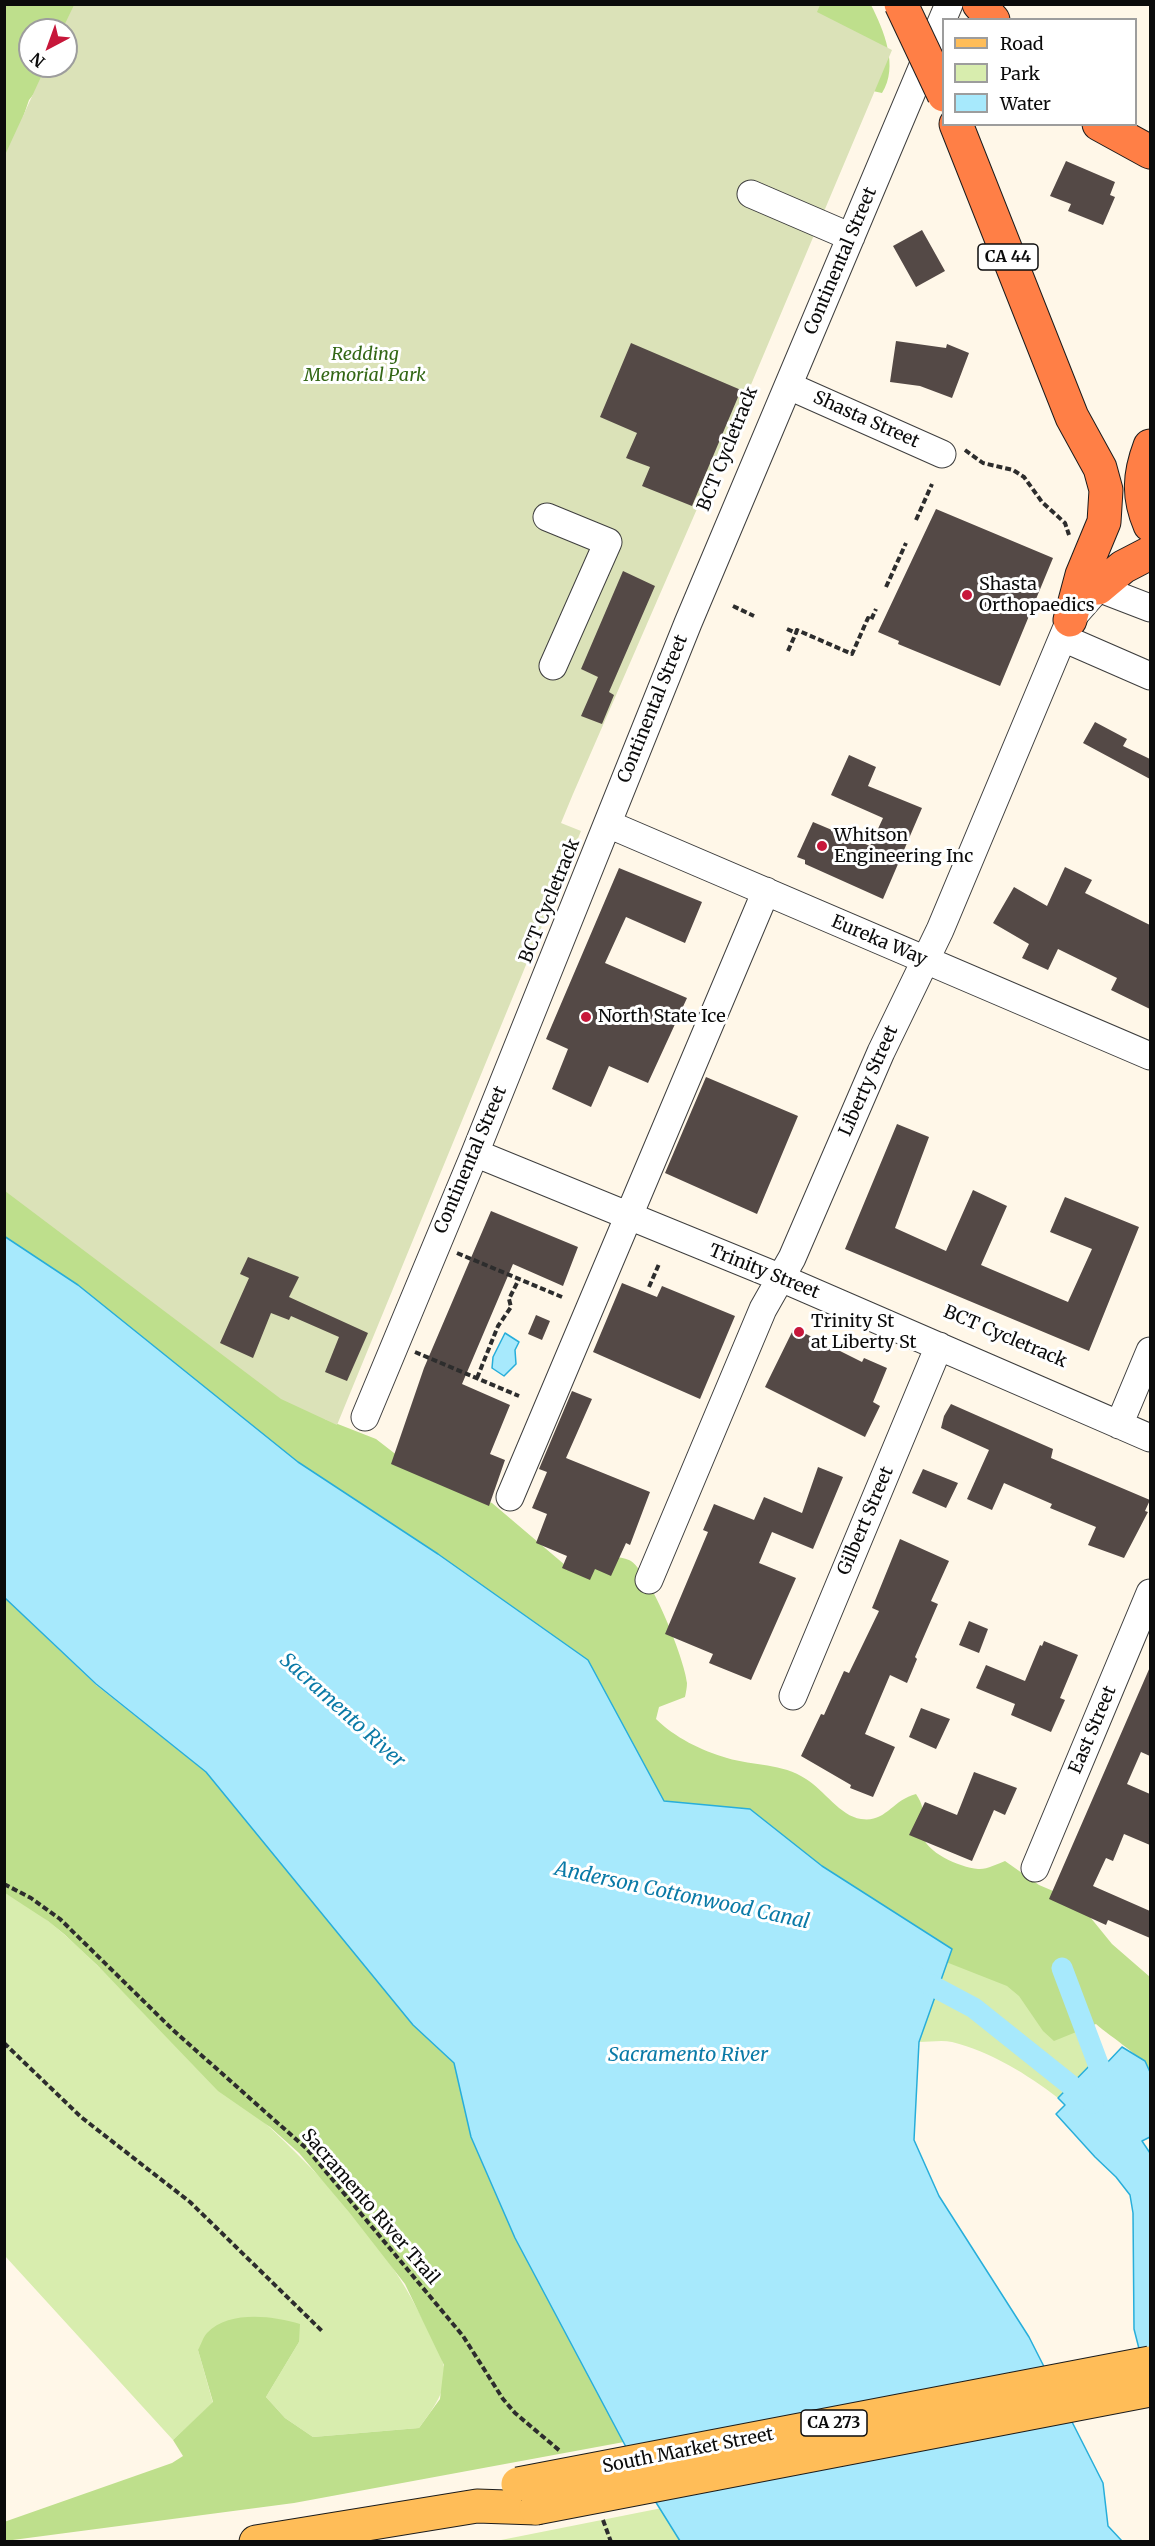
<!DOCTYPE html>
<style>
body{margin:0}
#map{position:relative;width:1155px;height:2546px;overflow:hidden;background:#fff7e8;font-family:Merriweather,serif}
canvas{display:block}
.frame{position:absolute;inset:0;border:6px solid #0b0b0b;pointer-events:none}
.legend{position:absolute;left:942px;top:18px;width:195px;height:108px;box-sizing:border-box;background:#fff;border:2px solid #9d9d9d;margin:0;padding:8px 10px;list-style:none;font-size:18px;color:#0b0b0b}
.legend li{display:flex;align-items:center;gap:12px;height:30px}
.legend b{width:30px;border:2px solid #9d9d9d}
.north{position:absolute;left:18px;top:18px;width:60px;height:60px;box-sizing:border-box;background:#fff;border:2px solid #9d9d9d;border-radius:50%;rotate:221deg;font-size:16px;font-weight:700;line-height:24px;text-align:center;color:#0b0b0b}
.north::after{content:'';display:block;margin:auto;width:21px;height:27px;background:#c7173a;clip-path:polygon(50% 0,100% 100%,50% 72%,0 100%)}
</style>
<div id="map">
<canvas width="1155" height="2546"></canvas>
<div class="frame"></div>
<ul class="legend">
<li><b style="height:8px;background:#ffbd58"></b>Road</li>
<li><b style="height:16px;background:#d8edae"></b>Park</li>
<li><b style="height:16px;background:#a7e9fc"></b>Water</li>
</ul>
<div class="north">N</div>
</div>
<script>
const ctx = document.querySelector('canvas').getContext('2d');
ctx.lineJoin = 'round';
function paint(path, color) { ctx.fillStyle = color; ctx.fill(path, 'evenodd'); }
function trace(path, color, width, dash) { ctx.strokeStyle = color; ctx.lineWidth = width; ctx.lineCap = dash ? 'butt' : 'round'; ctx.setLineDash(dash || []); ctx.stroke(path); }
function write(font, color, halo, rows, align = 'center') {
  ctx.font = font + ' Merriweather,serif'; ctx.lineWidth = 6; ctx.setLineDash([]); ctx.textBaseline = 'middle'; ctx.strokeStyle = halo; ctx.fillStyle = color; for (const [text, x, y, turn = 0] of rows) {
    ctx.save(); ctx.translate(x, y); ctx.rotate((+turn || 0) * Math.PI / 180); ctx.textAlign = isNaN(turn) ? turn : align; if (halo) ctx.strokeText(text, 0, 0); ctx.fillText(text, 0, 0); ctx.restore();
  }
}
paint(new Path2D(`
 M 5,1893 C 58,1920 97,1967 139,2007 C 240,2105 361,2192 424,2322 C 430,2335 439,2349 443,2363 C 451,2387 432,2410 419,2428 L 313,2437 L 285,2418 L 266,2397 L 299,2342 L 198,2350 L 213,2403 L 173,2440 L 5,2256 Z
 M 952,1949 L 1066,2015 L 1085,2049 L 1096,2059 L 1058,2098 C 1027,2074 991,2052 952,2042 C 942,2040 930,2042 919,2042 Z
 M 662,2508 L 680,2541 L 491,2542 Z`), '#d8edae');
paint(new Path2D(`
 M 5,5 L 143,5 L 66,30 L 30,30 L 30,66 L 56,66 L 29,100 L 5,170 Z
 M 801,5 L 871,5 C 884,30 899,67 882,93 L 868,90 Z
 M 4,1160 L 325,1419 L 376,1439 L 429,1480 L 492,1503 L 565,1565 C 583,1562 612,1552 629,1560 C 649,1569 685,1660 687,1683 C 687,1687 686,1692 685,1697 L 659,1707 L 656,1719 C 674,1737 702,1751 727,1758 C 754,1766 782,1763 806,1779 C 824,1790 840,1816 861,1819 C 886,1823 892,1800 916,1794 C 930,1815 916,1816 921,1833 C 926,1853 959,1867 978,1869 C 986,1870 997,1864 1005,1861 L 1039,1885 L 1065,1896 L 1086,1912 L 1112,1944 L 1150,1977 L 1150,2072 C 1142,2056 1112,2038 1096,2024 L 1054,2041 L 1043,2031 L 1019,1996 L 1007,1986 L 946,1962 L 669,1815 L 5,1264 Z
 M 5,1598 L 96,1685 L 206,1772 L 413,2025 L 454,2063 L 471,2137 L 515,2238 L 624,2442 L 294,2503 L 5,2541 L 4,2522 L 172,2463 L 183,2456 L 173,2440 L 213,2402 L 198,2350 C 201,2345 203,2337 207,2333 C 229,2310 273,2316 300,2324 L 299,2342 L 266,2397 L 285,2418 L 313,2437 L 419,2428 L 440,2399 L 444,2365 L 405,2284 L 349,2212 L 299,2153 L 270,2127 L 218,2091 L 97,1965 L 64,1934 L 48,1921 L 5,1893 Z`), '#bedf8c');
paint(new Path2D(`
 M 74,5 L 820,5 L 817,12 L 892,50 L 750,387 L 573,794 L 561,823 L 581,831 L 337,1425 L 281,1399 L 5,1191 L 5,155 L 46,66 L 66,66 L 66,30 L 62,30 Z`), '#dbe2b8');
const water = new Path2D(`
 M 4,1236 L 78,1285 L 298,1462 L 438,1554 L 588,1660 L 664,1801 L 750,1809 L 822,1866 L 952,1949 L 919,2042 L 914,2140 L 939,2196 L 1029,2337 L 1103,2483 L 1108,2526 L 1122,2541 L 680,2541 L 652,2496 L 515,2238 L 471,2137 L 454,2063 L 413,2025 L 206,1772 L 96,1684 L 5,1598 Z
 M 505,1333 L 519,1342 L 515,1350 L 516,1364 L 504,1376 L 492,1368 L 493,1357 Z
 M 1122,2047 L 1145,2061 L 1150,2072 L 1150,2137 L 1142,2141 L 1150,2153 L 1150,2392 L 1134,2329 L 1133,2213 L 1130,2195 L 1116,2177 L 1095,2157 L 1056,2114 L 1065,2105 L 1058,2098 L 1096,2059 L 1104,2066 Z`);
paint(water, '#a7e9fc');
trace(water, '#27aeda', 1.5);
trace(new Path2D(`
 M 1062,1968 L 1106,2085
 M 914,1976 L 974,2008 L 1093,2103`), '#a7e9fc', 21);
paint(new Path2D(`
 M 1066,161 L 1115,182 L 1110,195 L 1115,197 L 1103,225 L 1068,211 L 1071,204 L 1050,196 Z
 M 922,230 L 945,271 L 916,287 L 893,246 Z
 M 896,341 L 946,348 L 947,344 L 969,353 L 952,398 L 920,386 L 890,382 Z
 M 631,343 L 741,390 L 692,506 L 642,486 L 650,467 L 626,458 L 637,433 L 600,417 Z
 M 936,509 L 1053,558 L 1000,686 L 898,644 L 899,641 L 878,632 Z
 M 623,571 L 655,586 L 609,692 L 614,695 L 602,724 L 581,716 L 598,677 L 581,669 Z
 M 1095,722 L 1127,739 L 1123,746 L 1150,759 L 1150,779 L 1083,743 Z
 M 849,755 L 876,767 L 868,786 L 922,808 L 883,899 L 805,864 L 805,860 L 797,857 L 813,822 L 870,846 L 883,818 L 831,795 Z
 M 1065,867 L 1092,880 L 1085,893 L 1150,925 L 1150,1009 L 1111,990 L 1117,978 L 1058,949 L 1048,970 L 1022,958 L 1029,944 L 993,923 L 1014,887 L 1047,906 Z
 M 619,868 L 702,902 L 685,943 L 626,917 L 605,963 L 687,998 L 648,1083 L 609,1066 L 591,1107 L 552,1089 L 568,1049 L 546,1039 Z
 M 706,1077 L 798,1116 L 757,1214 L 665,1173 Z
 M 897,1124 L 929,1137 L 895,1228 L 946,1251 L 973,1190 L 1007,1206 L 981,1265 L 1068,1302 L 1092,1249 L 1050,1232 L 1065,1197 L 1139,1227 L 1089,1351 L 845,1249 Z
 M 491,1211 L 578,1247 L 563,1286 L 513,1264 L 462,1384 L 510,1405 L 490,1454 L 505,1460 L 489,1506 L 391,1464 L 424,1368 Z
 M 248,1257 L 299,1277 L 289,1297 L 368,1333 L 347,1381 L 325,1372 L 339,1337 L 291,1316 L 289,1320 L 271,1313 L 253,1358 L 220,1343 L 249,1278 L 240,1274 Z
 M 622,1283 L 657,1297 L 662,1286 L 735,1316 L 700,1399 L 593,1352 Z
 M 536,1315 L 550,1321 L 542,1340 L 528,1334 Z
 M 794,1328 L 862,1362 L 864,1358 L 887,1368 L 873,1402 L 880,1406 L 865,1437 L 765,1387 Z
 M 572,1391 L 592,1399 L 566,1458 L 650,1492 L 630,1545 L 626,1543 L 611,1576 L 595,1569 L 590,1580 L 562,1568 L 567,1556 L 536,1543 L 547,1514 L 532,1508 L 547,1472 L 539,1469 Z
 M 951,1404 L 1053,1449 L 1051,1458 L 1150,1500 L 1145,1511 L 1148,1512 L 1124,1558 L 1088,1545 L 1096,1527 L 1050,1508 L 1052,1504 L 1004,1483 L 992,1510 L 967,1499 L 989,1450 L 941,1428 L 944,1416 Z
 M 818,1467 L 843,1477 L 813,1549 L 772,1532 L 759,1563 L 796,1578 L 751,1680 L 709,1663 L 713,1654 L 665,1634 L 708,1532 L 703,1530 L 714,1504 L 754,1520 L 764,1497 L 802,1513 Z
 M 923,1469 L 958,1483 L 946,1508 L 912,1493 Z
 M 900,1539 L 949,1561 L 931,1601 L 938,1604 L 915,1657 L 917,1659 L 907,1683 L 890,1675 L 865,1734 L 895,1747 L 873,1797 L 850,1788 L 851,1785 L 801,1756 L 821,1714 L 824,1715 L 844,1671 L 849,1673 L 879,1611 L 872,1608 Z
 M 969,1621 L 988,1629 L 979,1653 L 959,1645 Z
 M 1044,1641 L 1078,1655 L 1060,1698 L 1065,1700 L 1051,1732 L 1011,1715 L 1015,1704 L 976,1688 L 986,1665 L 1025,1681 L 1040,1645 L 1042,1646 Z
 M 1150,1667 L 1150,1756 L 1141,1752 L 1127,1784 L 1150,1794 L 1150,1845 L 1124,1834 L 1113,1861 L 1106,1858 L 1093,1886 L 1150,1911 L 1150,1938 L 1108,1920 L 1106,1925 L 1049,1899 Z
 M 921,1708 L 950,1719 L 936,1749 L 909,1737 Z
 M 974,1772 L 1017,1788 L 1005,1815 L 994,1810 L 972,1861 L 909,1835 L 925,1802 L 957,1815 Z`), '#544946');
const minor = new Path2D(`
 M 751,194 L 851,237
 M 789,386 L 942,454
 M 547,517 L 608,542 L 553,666
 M 1063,638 L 1150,676
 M 608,824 L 1150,1056
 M 475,1153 L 781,1278 L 1150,1438
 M 365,1417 L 475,1153 L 688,623 L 949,4
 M 1119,1425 L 1150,1351
 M 510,1497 L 766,891
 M 649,1580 L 763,1309 L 792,1258 L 881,1052 L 940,930 L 1070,620 L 1098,588 L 1150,608
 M 793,1696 L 939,1346
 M 1035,1868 L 1150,1593`);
const major = new Path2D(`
 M 256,2542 L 477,2506 L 536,2508`);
const highway = new Path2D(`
 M 979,4 L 993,20
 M 956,124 L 1072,417 L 1100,468 L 1106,490 L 1104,522 L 1082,575 L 1070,620
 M 1099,124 L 1150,152
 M 1150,446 C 1139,475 1138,497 1150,525
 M 1098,588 L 1123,567 L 1150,553`);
trace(minor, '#3e3e3e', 29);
trace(major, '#1c1c1c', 35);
trace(highway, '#1c1c1c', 35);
trace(new Path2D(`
 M 965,450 L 983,463 L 1013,470 L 1024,477 L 1042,502 L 1065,523 L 1069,535
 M 916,520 L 932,484
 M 886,587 L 906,543
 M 733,606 L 754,616
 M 787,629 L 796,633 L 797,630 L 852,654 L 868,618 L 871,620 L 876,609
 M 788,651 L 796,633
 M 457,1253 L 562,1297
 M 649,1287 L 659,1264
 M 415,1352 L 519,1396
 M 477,1378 L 498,1326 L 511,1307 L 509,1299 L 519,1279
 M 4,1884 L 31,1898 L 60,1919 L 173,2030 L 307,2149 L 463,2336 L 503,2399 L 515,2413 L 560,2451
 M 4,2043 L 81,2117 L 190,2202 L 323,2332
 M 603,2520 L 611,2542`), '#2d2d2d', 4, [6, 3]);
trace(minor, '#fff', 27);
trace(major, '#ffbd58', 33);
trace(highway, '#ff7f46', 33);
const majorBridge = new Path2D(`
 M 518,2484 L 1150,2363
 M 536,2508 L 1150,2390`);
const highwayBridge = new Path2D(`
 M 901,4 L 944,95`);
trace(majorBridge, '#1c1c1c', 35, []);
trace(highwayBridge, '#1c1c1c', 35, []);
trace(majorBridge, '#ffbd58', 33);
trace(highwayBridge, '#ff7f46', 33);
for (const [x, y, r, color] of [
 [967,595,6,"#c7173a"],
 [822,846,6,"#c7173a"],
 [586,1017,6,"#c7173a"],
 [799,1332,6,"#c7173a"]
]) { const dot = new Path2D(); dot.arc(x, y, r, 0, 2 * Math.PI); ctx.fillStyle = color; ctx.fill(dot); trace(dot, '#fff', 2); }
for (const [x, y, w] of [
 [1008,257,60],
 [834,2423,66]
]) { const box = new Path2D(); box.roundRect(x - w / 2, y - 13, w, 26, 4.5); ctx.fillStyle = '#fff'; ctx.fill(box); trace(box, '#0b0b0b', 1.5); }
write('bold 16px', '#0b0b0b', null, [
 ["CA 44",1008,257],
 ["CA 273",834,2423]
]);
write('18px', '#0b0b0b', '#fff', [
 ["Continental Street",841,261,-67],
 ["Shasta Street",866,420,24],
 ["BCT Cycletrack",728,449,-68],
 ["Continental Street",653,709,-68],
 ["BCT Cycletrack",550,901,-68],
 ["Eureka Way",879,941,23],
 ["Liberty Street",869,1081,-66],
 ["Continental Street",471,1160,-67],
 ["Trinity Street",764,1272,22],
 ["BCT Cycletrack",1005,1337,23],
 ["Gilbert Street",866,1521,-67],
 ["East Street",1093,1730,-67],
 ["Sacramento River Trail",370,2207,49],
 ["South Market Street",688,2451,-11]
]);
write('italic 18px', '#336716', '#fff', [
 ["Redding",365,355],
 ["Memorial Park",365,376]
]);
write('18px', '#0b0b0b', '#fff', [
 ["Shasta",979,585],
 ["Orthopaedics",979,606],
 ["Whitson",834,836],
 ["Engineering Inc",834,857],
 ["North State Ice",598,1017],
 ["Trinity St",811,1322],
 ["at Liberty St",811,1343]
], 'left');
write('italic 20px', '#0a7aa7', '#fff', [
 ["Sacramento River",342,1711,42],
 ["Anderson Cottonwood Canal",682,1896,12],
 ["Sacramento River",688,2055]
]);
</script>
